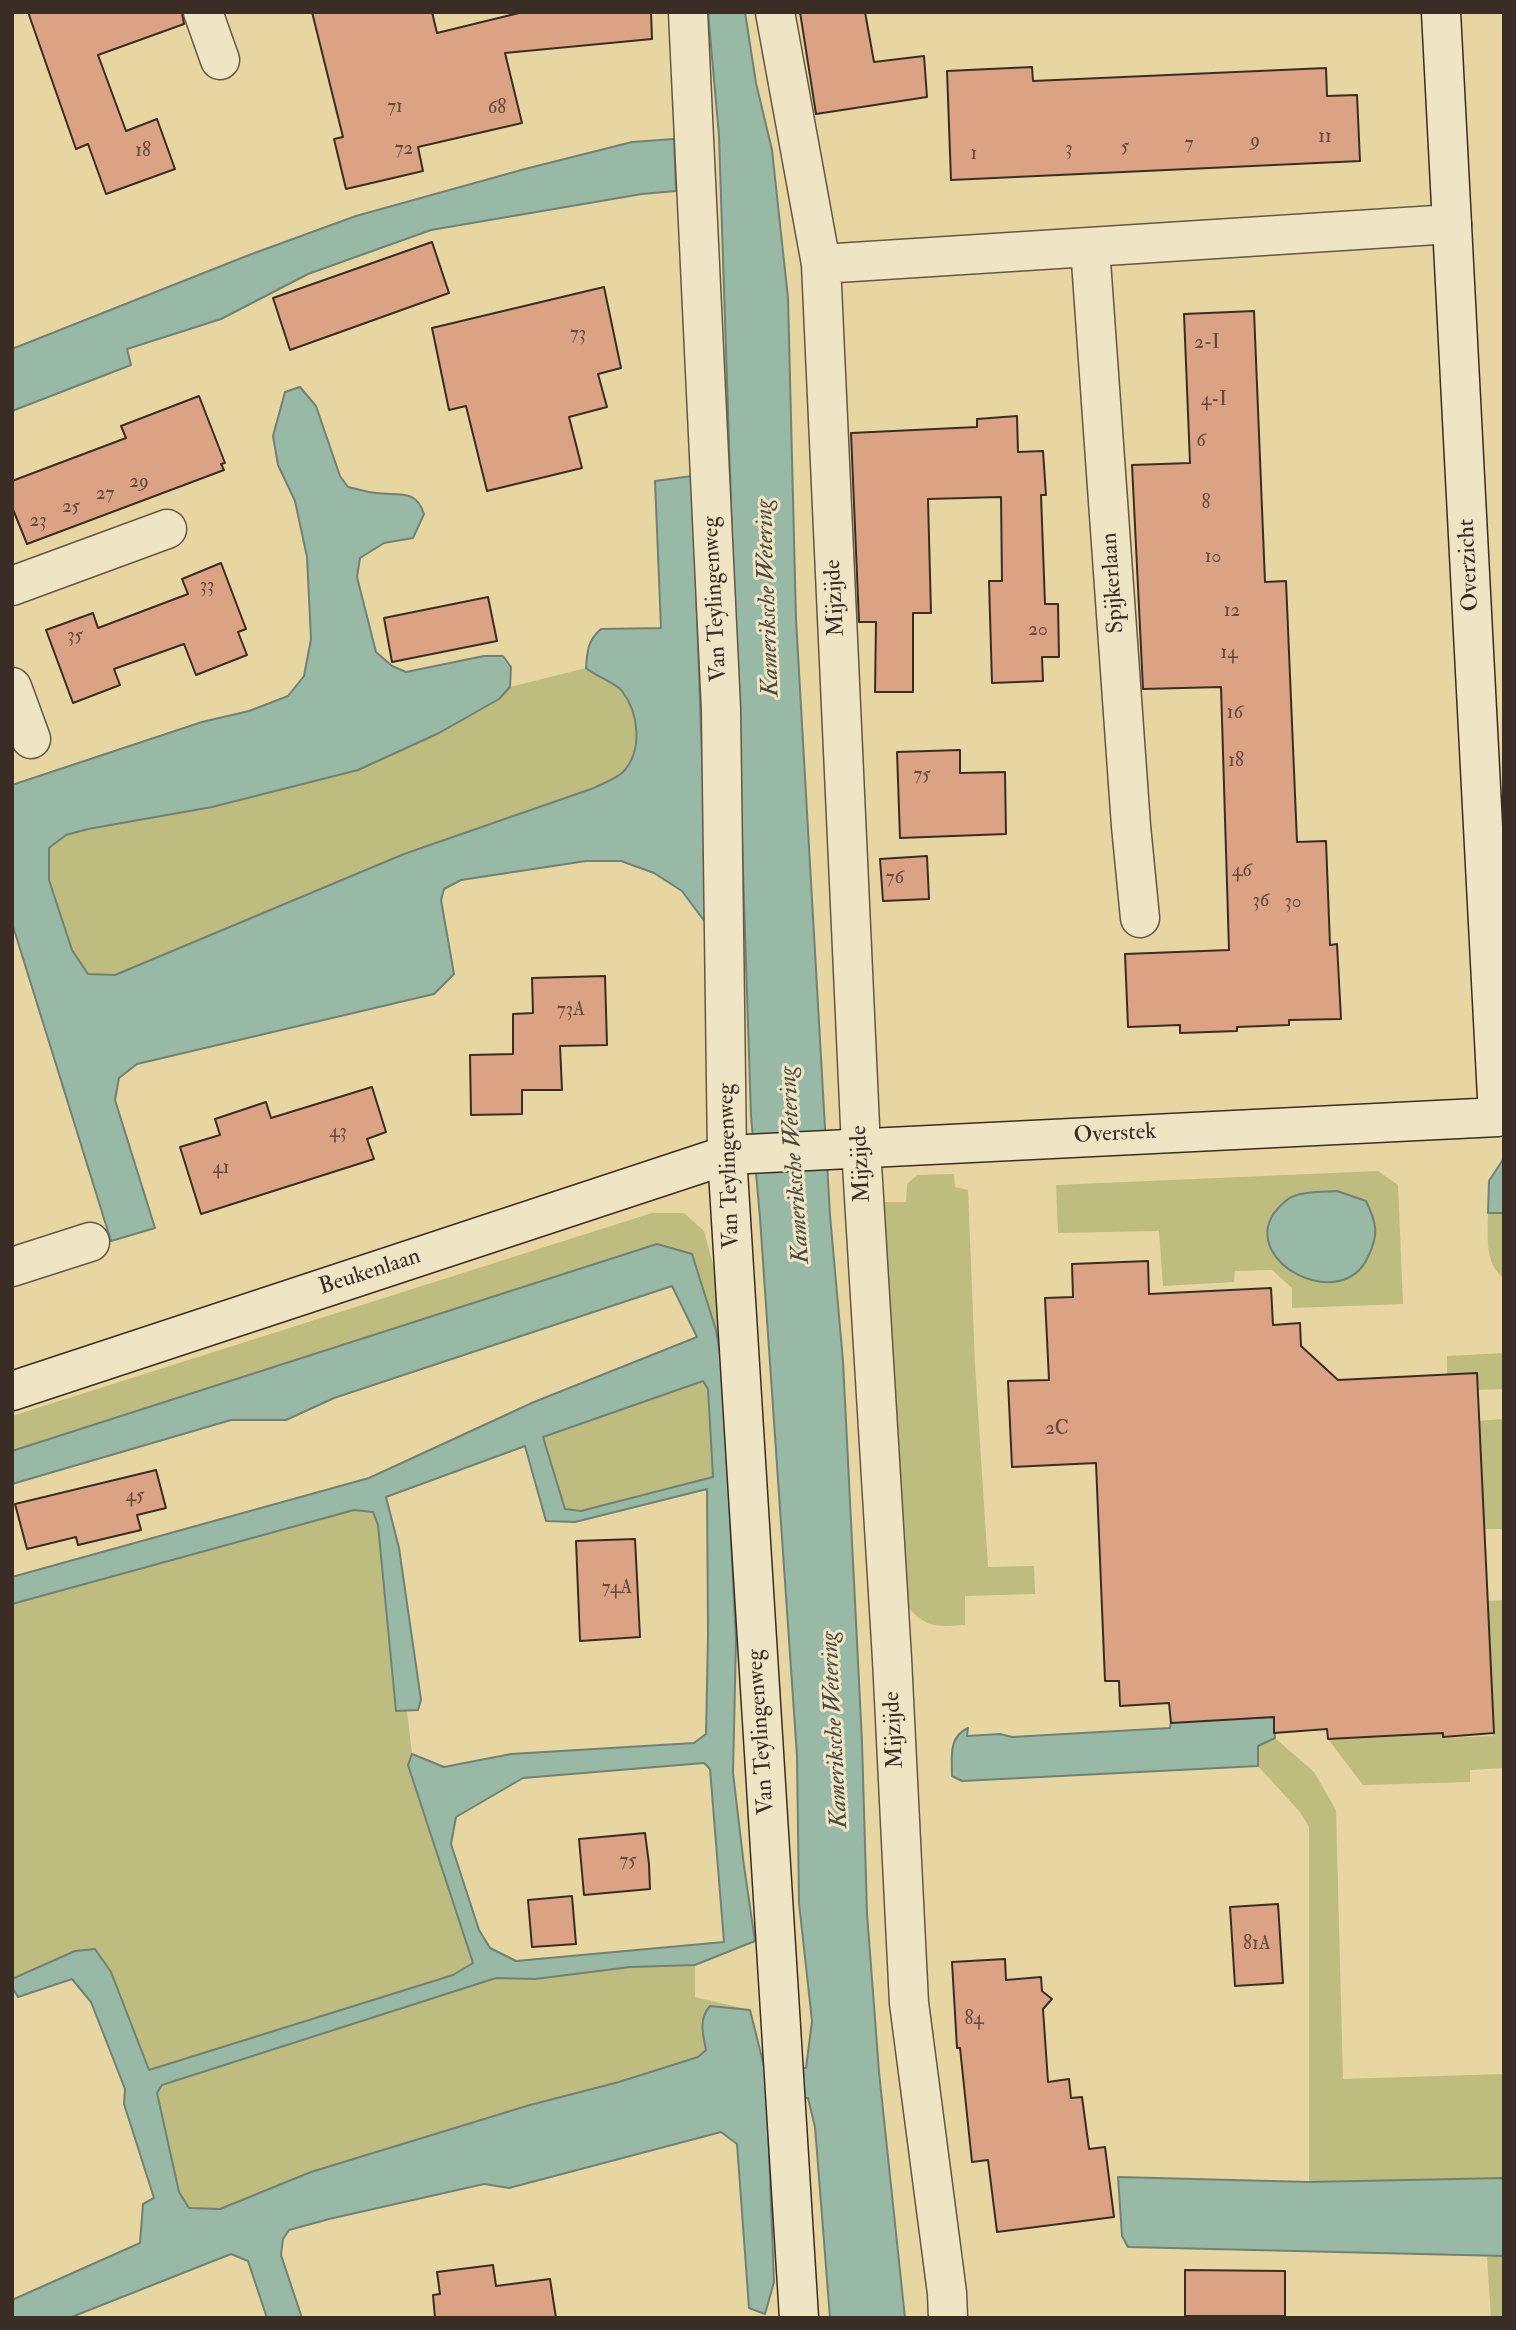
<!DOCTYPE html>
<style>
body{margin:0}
#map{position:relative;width:1516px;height:2330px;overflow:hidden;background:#e7d6a2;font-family:"IM FELL Double Pica",serif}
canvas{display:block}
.frame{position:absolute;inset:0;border:14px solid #392d26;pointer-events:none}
</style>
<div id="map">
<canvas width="1516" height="2330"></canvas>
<div class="frame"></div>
</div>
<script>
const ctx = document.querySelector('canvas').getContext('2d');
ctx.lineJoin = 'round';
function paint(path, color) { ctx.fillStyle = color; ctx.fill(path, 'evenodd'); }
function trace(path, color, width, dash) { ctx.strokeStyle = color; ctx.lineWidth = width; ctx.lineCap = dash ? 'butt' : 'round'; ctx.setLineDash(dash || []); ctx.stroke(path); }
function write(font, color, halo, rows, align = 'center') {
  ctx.font = font + ' "IM FELL Double Pica",serif'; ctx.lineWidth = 6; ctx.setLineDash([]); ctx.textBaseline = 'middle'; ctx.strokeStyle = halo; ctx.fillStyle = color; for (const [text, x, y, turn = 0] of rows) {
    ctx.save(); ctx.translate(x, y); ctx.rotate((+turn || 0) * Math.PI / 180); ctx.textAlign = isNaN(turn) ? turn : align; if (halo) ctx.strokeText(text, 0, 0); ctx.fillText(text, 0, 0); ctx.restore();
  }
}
paint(new Path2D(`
 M 586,668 C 595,676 616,683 622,691 C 639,712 643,751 623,772 C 616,779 603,783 594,788 L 404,854 L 115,975 L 88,974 L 72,951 L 49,880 L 49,848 L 66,835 L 88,829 L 212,807 L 358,770 L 439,733 L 499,699 L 510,687 Z
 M 1378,1171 L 1398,1185 L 1403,1304 L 1292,1308 L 1292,1288 L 1272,1270 L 1235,1271 L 1234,1282 L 1163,1286 L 1159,1231 L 1058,1233 L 1056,1185 Z
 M 954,1174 L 955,1187 L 968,1190 L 975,1364 L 988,1567 L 1034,1566 L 1035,1594 L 965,1596 L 965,1625 C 934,1627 924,1628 904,1602 L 879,1202 L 906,1202 L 907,1184 L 917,1175 Z
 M 652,1213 L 684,1213 L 704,1231 L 725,1309 L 723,1372 L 657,1244 L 12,1451 L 12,1416 Z
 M 1488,1213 L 1504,1213 L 1504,1278 C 1484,1264 1488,1235 1488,1213 Z
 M 1504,1353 L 1504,1389 L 1475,1390 L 1447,1375 L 1447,1356 Z
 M 703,1381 L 708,1389 L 714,1477 L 581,1511 L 565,1509 L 543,1437 Z
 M 1504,1419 L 1504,1529 L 1482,1529 L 1477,1421 Z
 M 354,1510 L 373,1512 L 378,1525 L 396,1711 L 407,1711 L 412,1754 L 408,1765 L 473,1963 L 453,1975 L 148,2070 L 111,1972 L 20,1974 L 12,1979 L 12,1604 Z
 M 1504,1600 L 1504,1768 L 1470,1770 L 1470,1782 L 1363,1785 L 1328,1739 L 1444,1733 L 1445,1738 L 1493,1736 L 1486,1601 Z
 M 1275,1738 L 1314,1772 L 1336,1810 L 1343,2079 L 1504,2074 L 1504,2178 L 1309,2182 L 1309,1827 L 1300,1812 L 1258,1766 L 1258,1746 Z
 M 695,1965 L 695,1997 L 750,2010 L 710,2007 L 701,2023 L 706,2050 L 698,2057 L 619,2082 L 530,2105 L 311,2172 L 220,2209 L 189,2208 L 179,2192 L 157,2093 L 162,2085 L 496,1978 L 519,1979 L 630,1967 Z
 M 1504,2256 L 1504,2318 L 1491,2318 L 1487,2257 Z`), '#bebc7f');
const water = new Path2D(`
 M 708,12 L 745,12 L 756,83 L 772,150 L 788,298 L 796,619 L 830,1215 L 843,1361 L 862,1742 L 867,1913 L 879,2072 L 905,2318 L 830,2318 L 815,2127 L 808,2098 L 802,2098 L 801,2068 L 806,2068 L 812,2021 L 799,1903 L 797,1756 L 760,1218 L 751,1116 L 719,136 Z
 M 674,139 L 676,191 L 642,194 L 431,230 L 308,274 L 221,319 L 127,349 L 131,365 L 12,411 L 12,349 L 249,255 L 356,216 L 525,169 L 632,142 Z
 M 300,387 L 316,406 L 340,476 L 348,487 C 357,489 367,492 376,493 C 398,496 416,488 424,514 L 413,538 L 384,543 L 360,558 L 357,577 L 376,652 L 392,666 L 406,672 L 484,656 L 503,656 L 511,667 L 510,687 L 499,699 L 439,733 L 358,770 L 212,807 L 88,829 L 66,835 L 49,848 L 49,880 L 72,950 L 88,974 L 115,975 L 404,854 L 594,788 C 603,783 616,779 623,772 C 643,751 639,713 622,691 C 616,683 595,676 586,668 C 587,651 588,640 601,629 L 661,628 L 655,481 L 692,476 L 708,926 L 682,891 L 654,873 L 621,861 L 586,861 L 461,880 L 444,889 L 441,900 L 454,974 L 434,994 L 137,1064 L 119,1078 L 115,1100 L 155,1228 L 111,1241 L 12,923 L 12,785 L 202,722 L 249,711 L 288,696 L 304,676 L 311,639 L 307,557 L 295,501 L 278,465 L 273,436 L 285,392 Z
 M 1504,1158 L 1504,1213 L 1488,1213 L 1489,1181 Z
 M 1337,1191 L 1366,1201 C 1377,1224 1379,1234 1368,1257 C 1342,1314 1241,1263 1274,1213 C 1279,1207 1287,1198 1294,1196 C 1307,1191 1323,1192 1337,1191 Z
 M 657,1244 L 692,1254 L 716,1330 L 723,1372 L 736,1640 L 733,1773 L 744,1866 L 755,1941 L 695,1965 L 630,1967 L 535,1979 L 496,1978 L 162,2085 L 157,2093 L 179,2192 L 189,2208 L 220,2209 L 311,2172 L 530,2105 L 619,2082 L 698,2057 L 706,2050 C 703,2034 698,2020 710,2006 L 750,2010 L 765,2070 L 767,2099 L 774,2282 L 765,2314 L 749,2308 L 737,2144 L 721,2132 L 509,2188 L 484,2184 L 329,2219 L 289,2230 L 283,2239 L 281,2255 L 302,2318 L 267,2318 L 248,2261 L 231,2254 L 69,2318 L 12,2318 L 12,2300 L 140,2243 L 143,2204 L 154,2198 L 124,2104 L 125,2089 L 91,2002 L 72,1979 L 18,1997 L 12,1987 L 12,1979 L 75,1951 L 95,1949 L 111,1972 L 149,2070 L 453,1975 L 473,1963 L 408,1765 L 412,1754 L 444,1767 L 511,1754 L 694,1743 L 706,1734 L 708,1635 L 707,1489 L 575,1522 L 546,1521 L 525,1446 L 386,1497 L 399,1548 L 421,1700 L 418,1710 L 396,1711 L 378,1525 L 373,1512 L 354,1510 L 12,1604 L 12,1577 L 369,1478 L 534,1402 L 697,1337 L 672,1286 L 334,1398 L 286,1420 L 231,1420 L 12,1484 L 12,1451 ZM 703,1381 L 708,1389 L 713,1477 L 581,1511 L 565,1509 L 543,1437 ZM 704,1763 L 710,1769 L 724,1942 L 516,1961 L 490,1948 L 479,1930 L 451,1844 L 456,1817 L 523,1778 Z
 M 1274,1717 L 1275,1738 L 1258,1746 L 1258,1766 L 962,1781 L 952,1776 C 952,1757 948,1737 968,1728 L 967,1736 L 1000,1734 L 1012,1737 L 1170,1728 L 1171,1722 Z
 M 1118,2177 L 1309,2182 L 1504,2178 L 1504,2256 L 1128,2247 L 1122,2236 Z`);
paint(water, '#97b9a6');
trace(water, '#718173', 2);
const building = new Path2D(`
 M 28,12 L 182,12 L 184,24 L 98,55 L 126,131 L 157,119 L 175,169 L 106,194 L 88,144 L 76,149 Z
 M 312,12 L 432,12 L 437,33 L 523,12 L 651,12 L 652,39 L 505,53 L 522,123 L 418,147 L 423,171 L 346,189 L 334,139 L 343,137 Z
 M 800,12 L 865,12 L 874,62 L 924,56 L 927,97 L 816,114 Z
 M 1032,67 L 1033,81 L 1326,68 L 1327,96 L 1357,95 L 1360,161 L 951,180 L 947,71 Z
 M 432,242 L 449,293 L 290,350 L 273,298 Z
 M 604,287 L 621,368 L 598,374 L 607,407 L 569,417 L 582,468 L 487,491 L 466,406 L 449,410 L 432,328 Z
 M 1254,311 L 1265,582 L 1286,581 L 1297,842 L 1326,841 L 1330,945 L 1337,944 L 1341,1019 L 1289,1020 L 1289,1025 L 1237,1027 L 1237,1031 L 1180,1033 L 1180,1025 L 1128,1027 L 1125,954 L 1229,950 L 1221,687 L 1143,689 L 1132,465 L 1190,463 L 1184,314 Z
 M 199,396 L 225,463 L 221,464 L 224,470 L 27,544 L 12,507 L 12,481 L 126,438 L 121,426 Z
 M 1017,416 L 1018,452 L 1043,451 L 1046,495 L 1041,495 L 1045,604 L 1058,604 L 1059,657 L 1042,657 L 1043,681 L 992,683 L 989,581 L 1002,581 L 1001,497 L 928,499 L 931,613 L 913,613 L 913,692 L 875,692 L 876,622 L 859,622 L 851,433 L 977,427 L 977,419 Z
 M 221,563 L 246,629 L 238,632 L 247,655 L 196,675 L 184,644 L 114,669 L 120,685 L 73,703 L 46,630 L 93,613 L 98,628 L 188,594 L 182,579 Z
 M 488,597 L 497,641 L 392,662 L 384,618 Z
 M 960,750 L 960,773 L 1005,772 L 1006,834 L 900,838 L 897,752 Z
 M 927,856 L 929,899 L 883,901 L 880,859 Z
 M 605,976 L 607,1045 L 560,1046 L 562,1090 L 522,1090 L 522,1114 L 471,1115 L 470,1055 L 513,1054 L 513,1014 L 533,1013 L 532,978 Z
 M 372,1087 L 386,1132 L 367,1139 L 374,1159 L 201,1214 L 180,1147 L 220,1135 L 215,1119 L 266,1102 L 271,1118 Z
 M 1148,1261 L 1149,1294 L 1271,1288 L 1273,1325 L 1300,1323 L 1301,1346 L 1338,1380 L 1477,1373 L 1494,1733 L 1443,1737 L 1443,1733 L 1328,1739 L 1327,1729 L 1274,1733 L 1274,1717 L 1171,1723 L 1169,1703 L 1120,1706 L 1119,1681 L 1105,1681 L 1096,1463 L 1012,1467 L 1008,1381 L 1049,1380 L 1045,1298 L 1073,1297 L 1072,1264 Z
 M 156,1470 L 166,1508 L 137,1515 L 141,1530 L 78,1545 L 76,1537 L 27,1549 L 15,1504 Z
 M 635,1539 L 640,1637 L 580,1641 L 576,1541 Z
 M 645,1833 L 649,1864 L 650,1889 L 584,1895 L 579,1839 Z
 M 572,1896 L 576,1944 L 532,1947 L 528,1900 Z
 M 1278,1904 L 1283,1983 L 1235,1986 L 1230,1907 Z
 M 1005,1959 L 1006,1980 L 1041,1977 L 1042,1991 L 1052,1999 L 1043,2009 L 1048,2082 L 1069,2079 L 1071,2098 L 1082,2097 L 1089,2149 L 1105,2147 L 1114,2217 L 997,2232 L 988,2160 L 972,2162 L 960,2048 L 957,2048 L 952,1962 Z
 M 493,2265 L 496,2286 L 550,2279 L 556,2318 L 435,2318 L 433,2295 L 440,2294 L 437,2272 Z
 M 1185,2270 L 1285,2271 L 1285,2316 L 1185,2316 Z`);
paint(building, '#dba283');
trace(building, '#392d26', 2);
const street = new Path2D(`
 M 203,12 L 220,60
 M 688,12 L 721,709 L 727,1155
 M 775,12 L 821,264 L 861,1148 L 892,1659 L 909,2003 L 947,2293 L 948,2318
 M 1090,247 L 1131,826 L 1140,918
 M 821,264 L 1452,224
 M 12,586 L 167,529
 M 12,687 L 31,739
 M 12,1267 L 90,1242`);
const secondary = new Path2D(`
 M 727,1155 L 799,2318
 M 12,1391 L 727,1155 L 1498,1117 L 1441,12`);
trace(street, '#645745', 41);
trace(secondary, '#392d26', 41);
trace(street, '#efe4c3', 38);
trace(secondary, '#efe4c3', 38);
write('19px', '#624a3d', null, [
 ["71",395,108],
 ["68",497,109],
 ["11",1325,138],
 ["9",1255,142],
 ["7",1189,145],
 ["5",1125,148],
 ["72",404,150],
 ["3",1069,150],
 ["18",143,152],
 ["1",974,155],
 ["73",578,335],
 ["2-I",1207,344],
 ["4-I",1214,401],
 ["6",1201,442],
 ["29",139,483],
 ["27",105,495],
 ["8",1206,504],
 ["25",71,508],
 ["23",38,522],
 ["10",1213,558],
 ["33",207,587],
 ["12",1232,612],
 ["20",1038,631],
 ["35",75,637],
 ["14",1229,654],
 ["16",1235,714],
 ["18",1236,762],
 ["75",922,776],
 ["46",1242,872],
 ["76",895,879],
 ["36",1261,902],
 ["30",1293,903],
 ["73A",571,1011],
 ["43",338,1133],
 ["41",221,1169],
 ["2C",1057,1430],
 ["45",135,1497],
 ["74A",617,1589],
 ["75",628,1862],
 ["81A",1257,1945],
 ["84",974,2020]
]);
write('23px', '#392d26', '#efe4c3', [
 ["Overzicht",1470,565,-93],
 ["Spijkerlaan",1114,583,-94],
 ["Mijzijde",836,598,-93],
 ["Van Teylingenweg",716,599,-93],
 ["Overstek",1115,1135,-3],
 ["Mijzijde",862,1164,-93],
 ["Van Teylingenweg",730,1166,-92],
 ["Beukenlaan",370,1273,-18],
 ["Mijzijde",895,1730,-93],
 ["Van Teylingenweg",762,1732,-94]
]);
write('italic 24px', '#4c4940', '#efe4c3', [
 ["Kameriksche Wetering",769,598,-92],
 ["Kameriksche Wetering",796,1165,-94],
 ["Kameriksche Wetering",836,1730,-93]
]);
</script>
